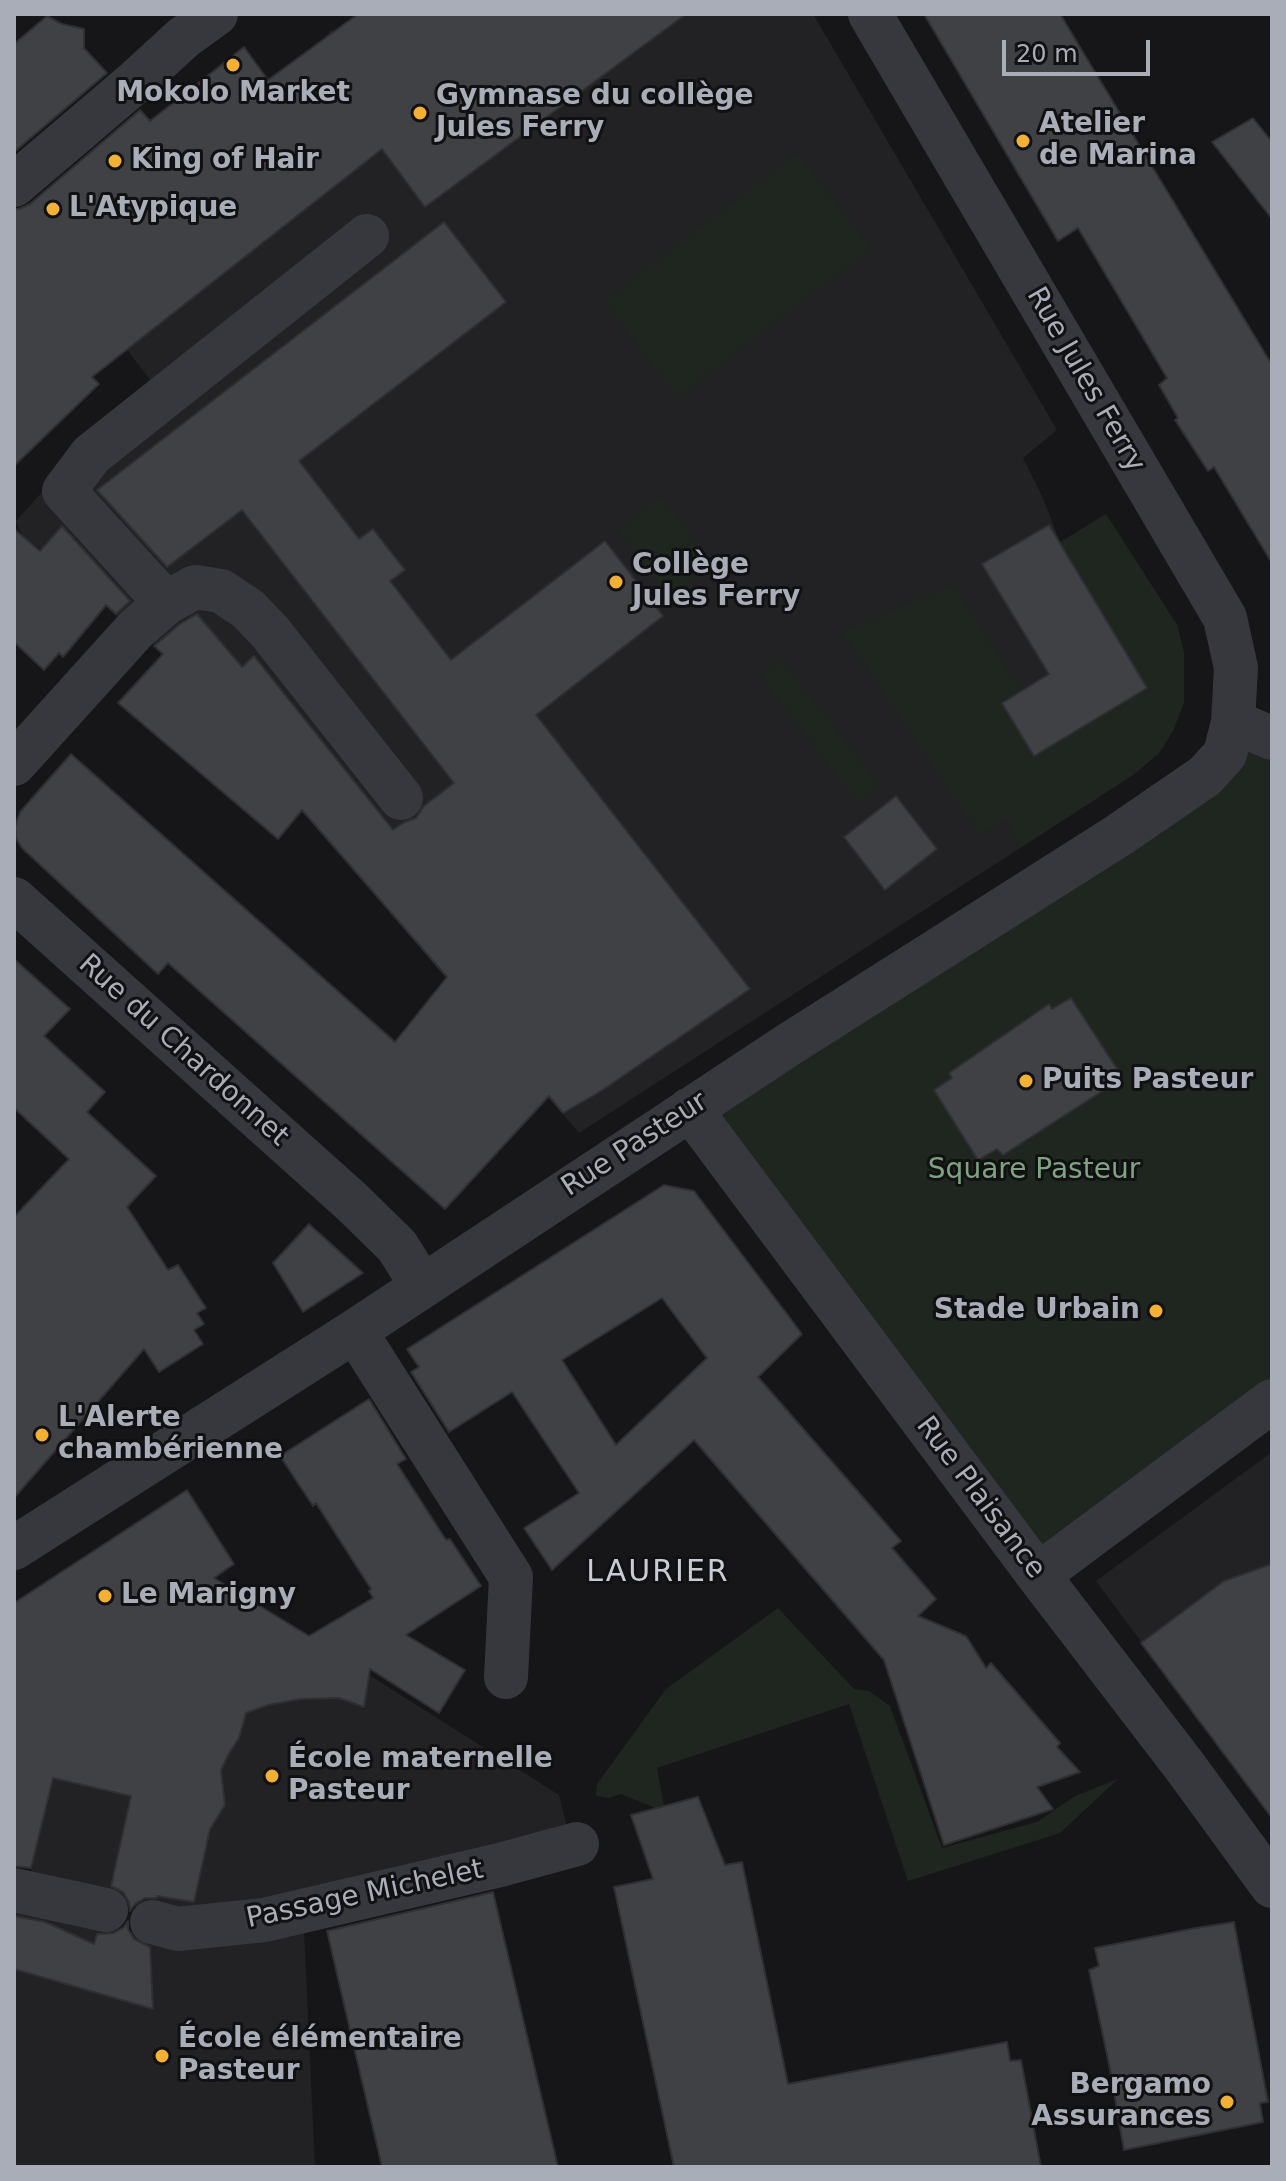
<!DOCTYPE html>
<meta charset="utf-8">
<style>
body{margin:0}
#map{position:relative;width:1286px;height:2181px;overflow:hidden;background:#161618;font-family:"DejaVu Sans",sans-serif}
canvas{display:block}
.frame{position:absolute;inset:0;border:16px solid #a8adb8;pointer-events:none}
.scale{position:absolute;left:1002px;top:40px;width:148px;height:36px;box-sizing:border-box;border:4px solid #a8adb8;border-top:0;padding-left:10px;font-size:24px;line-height:28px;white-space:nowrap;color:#a8adb8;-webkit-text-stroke:6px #111113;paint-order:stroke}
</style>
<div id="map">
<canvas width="1286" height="2181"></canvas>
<div class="frame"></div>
<div class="scale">20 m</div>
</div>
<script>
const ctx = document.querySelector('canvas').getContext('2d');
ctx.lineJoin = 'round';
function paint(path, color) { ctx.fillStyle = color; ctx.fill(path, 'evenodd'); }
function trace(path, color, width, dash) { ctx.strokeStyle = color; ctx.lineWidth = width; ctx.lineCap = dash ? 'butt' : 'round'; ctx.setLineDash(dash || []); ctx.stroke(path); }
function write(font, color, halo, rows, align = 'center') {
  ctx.font = font + ' "DejaVu Sans",sans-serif'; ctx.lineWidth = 6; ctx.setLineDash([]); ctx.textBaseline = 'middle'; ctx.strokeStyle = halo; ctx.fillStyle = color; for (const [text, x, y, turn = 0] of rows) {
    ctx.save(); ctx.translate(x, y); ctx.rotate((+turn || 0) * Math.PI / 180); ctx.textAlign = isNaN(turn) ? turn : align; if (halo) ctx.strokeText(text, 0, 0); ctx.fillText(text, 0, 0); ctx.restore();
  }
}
paint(new Path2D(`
 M 358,14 L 813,14 L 1057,430 L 1023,458 L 1042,496 L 1060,542 L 1106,514 L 1177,625 L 1184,653 L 1184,702 L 1173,731 L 1159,753 L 1133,775 L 579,1133 L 237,734 L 163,653 L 106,607 L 108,605 L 49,559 L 39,551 L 41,549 L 23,537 L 16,521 L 67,464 L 161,394 L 114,333 L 267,81 L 330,35 L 329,32 L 331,30 L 333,32 Z
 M 1272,1452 L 1272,1818 L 1096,1581 Z
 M 255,1603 L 559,1795 L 569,1835 L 350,1890 L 155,1910 L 33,1886 L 31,1869 L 14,1865 L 14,1758 Z
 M 14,1907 L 149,1936 L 304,1930 L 315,2167 L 14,2167 Z`), '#222225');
paint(new Path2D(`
 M 797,153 L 872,249 L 678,398 L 604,301 Z
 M 662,496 L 713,564 L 669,598 L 618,530 Z
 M 1106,514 L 1177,625 L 1184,653 L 1184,702 L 1173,731 L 1159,753 L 1133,775 L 1020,848 L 1005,819 L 979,835 L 842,632 L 953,584 L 1021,692 L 1002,704 L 1034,756 L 1147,688 L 1060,543 Z
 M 781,659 L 880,786 L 858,803 L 759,675 Z
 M 1272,738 L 1272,1401 L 1038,1575 L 690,1109 L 1205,776 Z
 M 778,1608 L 854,1689 L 869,1691 L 890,1706 L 942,1848 L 1037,1822 L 1075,1796 L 1118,1779 L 1060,1833 L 908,1881 L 849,1704 L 657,1768 L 665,1812 L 621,1794 L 609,1798 L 596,1796 L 597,1784 L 666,1689 Z`), '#1e261f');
const building = new Path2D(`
 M 358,14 L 686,14 L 425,207 L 382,149 L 92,377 L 99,384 L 14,466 L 14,209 L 19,209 L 30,204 L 140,110 L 150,121 L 244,47 L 268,80 Z
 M 924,14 L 1060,14 L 1272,365 L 1272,563 L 1214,467 L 1208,471 L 1175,420 L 1178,418 L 1159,385 L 1167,378 L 1078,228 L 1058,241 Z
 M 47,16 L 62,24 L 84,29 L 84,48 L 107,73 L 14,152 L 14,44 Z
 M 1253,118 L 1272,142 L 1272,219 L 1212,142 Z
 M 444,222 L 506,302 L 299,461 L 359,539 L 373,529 L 390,551 L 405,570 L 390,581 L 451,660 L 605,541 L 663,616 L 536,715 L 750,989 L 601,1091 L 563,1113 L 549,1096 L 445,1209 L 168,963 L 158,974 L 22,848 L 16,838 L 15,827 L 20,812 L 71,754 L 395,1042 L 447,977 L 302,810 L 278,839 L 118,703 L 163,654 L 154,646 L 180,624 L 197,614 L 242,667 L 254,656 L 393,830 L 403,823 L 416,818 L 424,806 L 454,783 L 242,510 L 167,567 L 97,490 Z
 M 1049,525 L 1147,688 L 1034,756 L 1002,703 L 1049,674 L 982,564 Z
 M 62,526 L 130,601 L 116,614 L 106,605 L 63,657 L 59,653 L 44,670 L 14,642 L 14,529 L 40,551 Z
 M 896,796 L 937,849 L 885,890 L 844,837 Z
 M 14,959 L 70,1009 L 44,1036 L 105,1092 L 87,1112 L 156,1176 L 127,1207 L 168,1270 L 178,1265 L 206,1308 L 197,1313 L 204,1324 L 194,1330 L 203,1344 L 159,1372 L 144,1349 L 14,1498 L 14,1217 L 69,1159 L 14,1108 Z
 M 1071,998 L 1119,1072 L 1101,1085 L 1104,1090 L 1003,1155 L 997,1149 L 978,1160 L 934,1090 L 952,1078 L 949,1073 L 1049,1004 L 1052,1009 Z
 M 664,1185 L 694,1191 L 802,1334 L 758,1377 L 901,1541 L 892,1548 L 936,1599 L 918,1616 L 966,1636 L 986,1668 L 991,1663 L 1060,1743 L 1057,1747 L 1080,1772 L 1037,1787 L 1053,1809 L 944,1845 L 884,1660 L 694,1440 L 552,1570 L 524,1528 L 579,1493 L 512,1392 L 449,1432 L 411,1372 L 419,1367 L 407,1349 ZM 662,1298 L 707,1358 L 616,1445 L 562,1360 Z
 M 309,1224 L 363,1273 L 303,1312 L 273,1263 Z
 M 369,1399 L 406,1459 L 397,1464 L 446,1540 L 450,1539 L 481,1586 L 406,1635 L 465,1670 L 439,1713 L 370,1669 L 364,1707 L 339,1698 L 300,1699 L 268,1705 L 246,1713 L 239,1738 L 228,1755 L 221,1770 L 225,1805 L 210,1829 L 194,1902 L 157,1896 L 157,1898 L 145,1898 L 135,1904 L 130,1911 L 129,1902 L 123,1892 L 111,1886 L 131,1796 L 53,1778 L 31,1868 L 14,1866 L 14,1603 L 187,1490 L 234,1564 L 214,1578 L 309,1636 L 373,1598 L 369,1591 L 371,1589 L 316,1503 L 313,1506 L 280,1456 Z
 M 1272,1564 L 1272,1818 L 1141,1643 L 1224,1581 Z
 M 698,1797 L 725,1865 L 742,1862 L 788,2084 L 1007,2042 L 1010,2061 L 1021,2060 L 1041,2167 L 674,2167 L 614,1887 L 653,1879 L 631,1815 Z
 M 493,1892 L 558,2167 L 382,2167 L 327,1931 Z
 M 14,1916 L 45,1922 L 94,1944 L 97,1934 L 114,1933 L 124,1927 L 128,1921 L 128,1929 L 134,1939 L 150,1947 L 153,2009 L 14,1969 Z
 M 1234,1922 L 1268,2102 L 1260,2103 L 1263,2122 L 1124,2150 L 1109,2064 L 1089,1970 L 1099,1966 L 1095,1948 L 1196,1928 Z`);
paint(building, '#404145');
trace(building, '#303034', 2);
trace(new Path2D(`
 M 14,185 L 135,82 L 183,38 L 216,14
 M 166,603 L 64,491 L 91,455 L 367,236
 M 1233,722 L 1272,738
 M 14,764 L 136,629 L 166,603 L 195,587 L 221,591 L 248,609 L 270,632 L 401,798
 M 14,899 L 352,1202 L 397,1246 L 422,1286
 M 690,1109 L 1038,1575 L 1186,1768 L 1272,1886
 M 355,1331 L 511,1577 L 506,1677
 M 14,1548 L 355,1331 L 788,1045 L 1119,835 L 1205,776 L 1225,754 L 1233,722 L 1236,668 L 1225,618 L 870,14
 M 1038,1575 L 1272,1401
 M 14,1890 L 106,1910
 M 152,1922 L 178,1929 L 264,1920 L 500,1865 L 577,1844`), '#37383d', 44);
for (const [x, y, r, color] of [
 [233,65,8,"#f2b134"],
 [420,113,8,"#f2b134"],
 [1023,141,8,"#f2b134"],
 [115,161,8,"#f2b134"],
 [53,209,8,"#f2b134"],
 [616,582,8,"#f2b134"],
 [1026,1081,8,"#f2b134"],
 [1156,1311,8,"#f2b134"],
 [42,1435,8,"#f2b134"],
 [105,1596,8,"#f2b134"],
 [272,1776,8,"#f2b134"],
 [162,2056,8,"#f2b134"],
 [1227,2102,8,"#f2b134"]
]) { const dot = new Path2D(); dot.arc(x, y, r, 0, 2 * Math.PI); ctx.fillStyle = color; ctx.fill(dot); trace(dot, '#111113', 3); }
write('bold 28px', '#a8adb8', '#111113', [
 ["Mokolo Market",233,94,"center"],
 ["Gymnase du collège",436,97],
 ["Jules Ferry",436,129],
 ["Atelier",1039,125],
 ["de Marina",1039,157],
 ["King of Hair",131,161],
 ["L'Atypique",69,209],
 ["Collège",632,566],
 ["Jules Ferry",632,598],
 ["Puits Pasteur",1042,1081],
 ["Stade Urbain",1140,1311,"right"],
 ["L'Alerte",58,1419],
 ["chambérienne",58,1451],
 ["Le Marigny",121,1596],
 ["École maternelle",288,1760],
 ["Pasteur",288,1792],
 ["École élémentaire",178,2040],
 ["Pasteur",178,2072],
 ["Bergamo",1211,2086,"right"],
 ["Assurances",1211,2118,"right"]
], 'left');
write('28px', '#a8adb8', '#111113', [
 ["Rue Jules Ferry",1085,380,60],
 ["Rue du Chardonnet",183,1051,42],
 ["Rue Pasteur",635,1145,-33],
 ["Rue Plaisance",980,1498,53],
 ["Passage Michelet",365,1895,-12]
]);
write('28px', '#7fa381', '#111113', [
 ["Square Pasteur",1034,1171]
]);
ctx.letterSpacing = '2px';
write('30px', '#c9ccd4', '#111113', [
 ["LAURIER",658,1573]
]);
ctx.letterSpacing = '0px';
</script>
